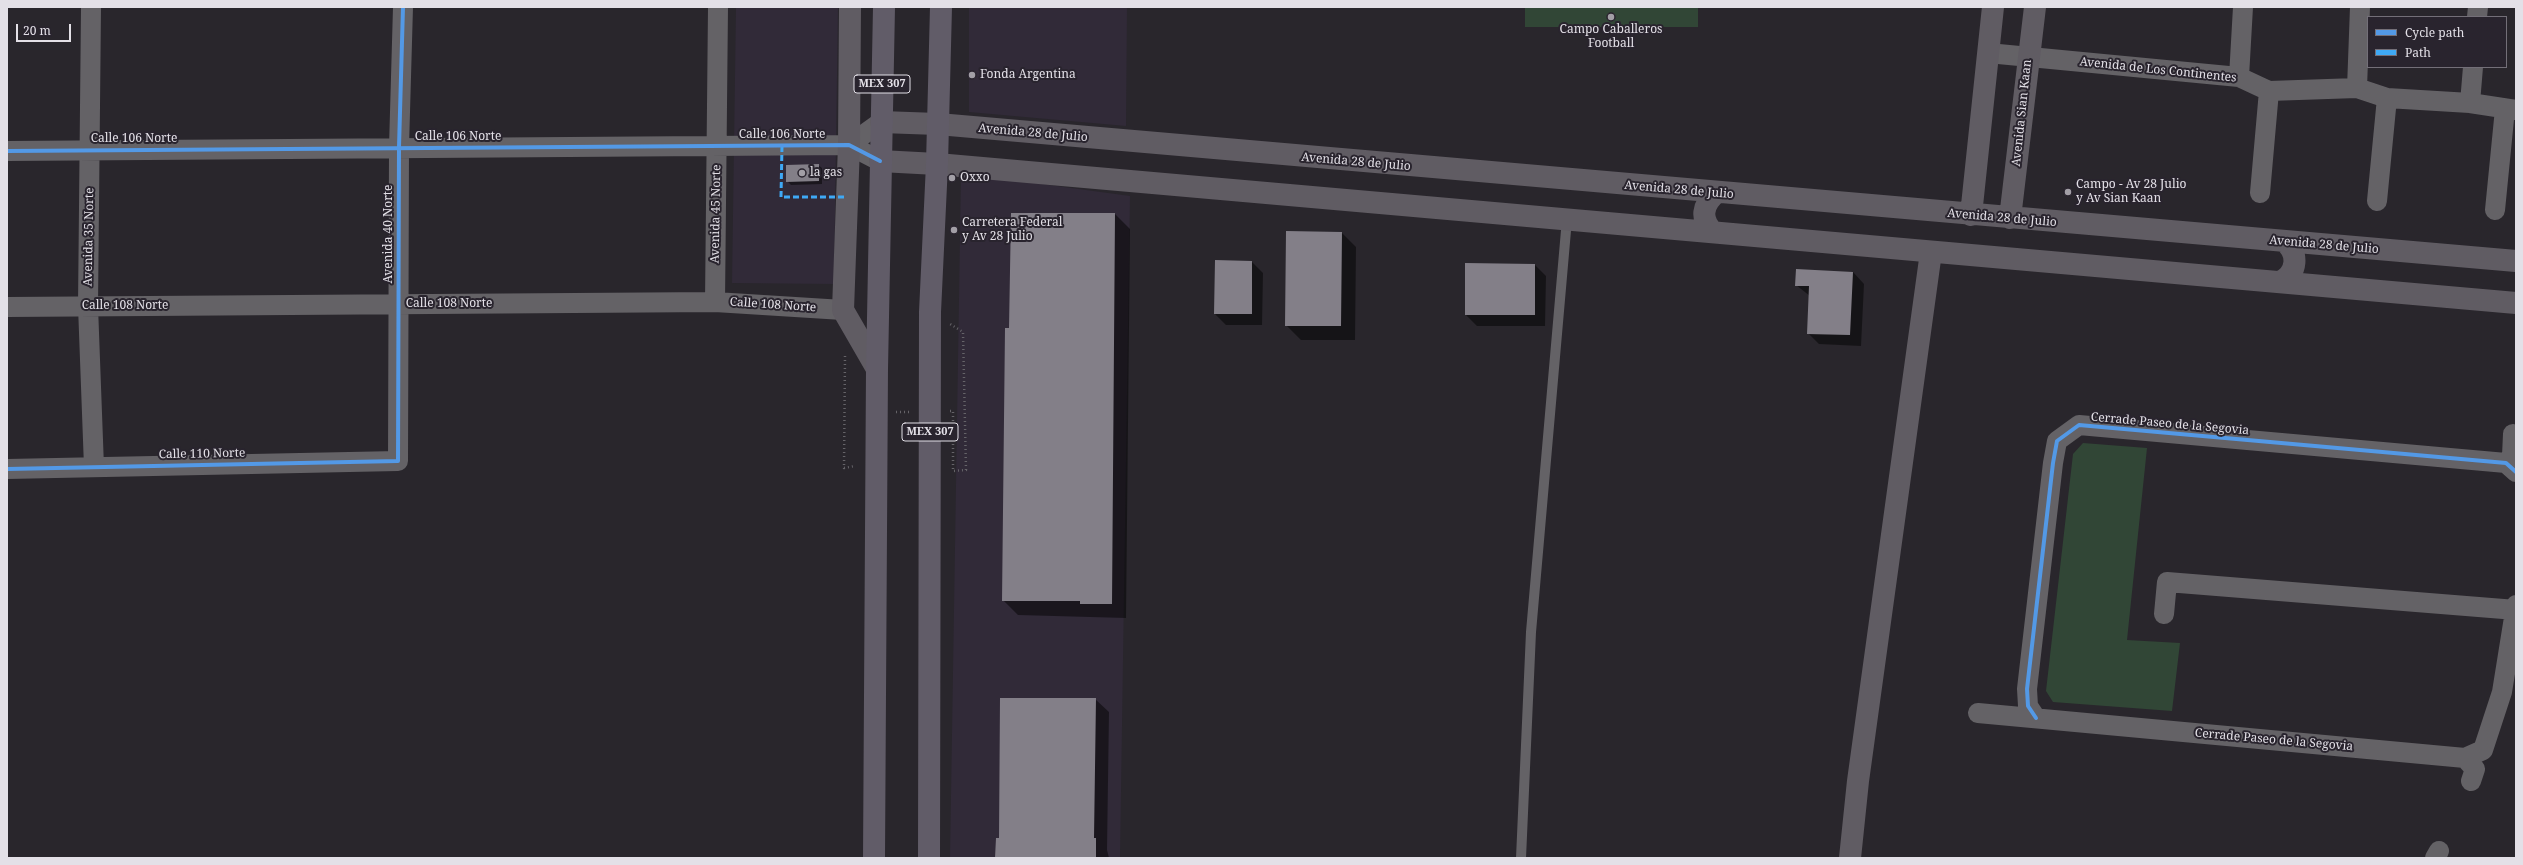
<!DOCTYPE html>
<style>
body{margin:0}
#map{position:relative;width:2523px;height:865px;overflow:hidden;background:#29262c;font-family:"Noto Serif",serif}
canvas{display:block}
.frame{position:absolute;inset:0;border:8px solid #e3e0e7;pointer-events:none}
.legend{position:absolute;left:2367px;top:16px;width:140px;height:52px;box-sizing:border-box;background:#29242e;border:1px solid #736f78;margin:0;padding:5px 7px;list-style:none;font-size:12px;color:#e3e0e7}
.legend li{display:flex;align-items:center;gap:8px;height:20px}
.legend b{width:20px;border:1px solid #736f78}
.scale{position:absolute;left:16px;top:24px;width:55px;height:18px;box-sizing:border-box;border:2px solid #e3e0e7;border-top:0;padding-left:5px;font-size:12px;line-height:14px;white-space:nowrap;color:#e3e0e7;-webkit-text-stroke:3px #29242e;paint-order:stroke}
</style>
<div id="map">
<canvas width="2523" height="865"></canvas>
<div class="frame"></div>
<ul class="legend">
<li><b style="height:5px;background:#5399e6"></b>Cycle path</li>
<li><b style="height:5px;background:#3fa9f5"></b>Path</li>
</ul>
<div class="scale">20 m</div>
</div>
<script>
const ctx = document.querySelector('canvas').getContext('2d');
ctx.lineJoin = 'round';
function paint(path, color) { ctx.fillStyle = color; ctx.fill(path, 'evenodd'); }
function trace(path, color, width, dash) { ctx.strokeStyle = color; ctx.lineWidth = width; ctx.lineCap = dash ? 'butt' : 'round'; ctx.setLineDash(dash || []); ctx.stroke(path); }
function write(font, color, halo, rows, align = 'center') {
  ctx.font = font + ' "Noto Serif",serif'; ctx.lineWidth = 4; ctx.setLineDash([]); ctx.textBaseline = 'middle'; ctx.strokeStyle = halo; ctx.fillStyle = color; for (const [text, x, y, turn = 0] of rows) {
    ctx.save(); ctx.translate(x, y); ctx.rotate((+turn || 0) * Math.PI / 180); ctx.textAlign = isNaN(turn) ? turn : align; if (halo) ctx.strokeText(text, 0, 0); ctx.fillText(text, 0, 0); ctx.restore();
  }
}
paint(new Path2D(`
 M 736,7 L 838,7 L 834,284 L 732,283 Z
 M 969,7 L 1127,7 L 1126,126 L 969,112 Z
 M 961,173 L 1130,196 L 1120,858 L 950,858 Z`), '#312a38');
paint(new Path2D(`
 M 1525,7 L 1698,7 L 1698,27 L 1525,27 Z
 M 2083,443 L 2147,448 L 2127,640 L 2180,643 L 2172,711 L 2053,702 L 2046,691 L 2073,454 Z`), '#314636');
paint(new Path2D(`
 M 818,165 L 822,168 L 822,184 L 791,185 L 787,181 Z
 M 1115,214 L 1130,229 L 1126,618 L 1018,615 L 1003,600 L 1010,329 Z
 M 1342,233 L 1356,247 L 1355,340 L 1301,340 L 1286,325 Z
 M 1252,262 L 1263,273 L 1262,325 L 1226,325 L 1215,314 Z
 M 1535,265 L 1546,276 L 1545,326 L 1477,326 L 1466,315 Z
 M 1853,272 L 1864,284 L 1861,346 L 1819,344 L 1808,333 L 1810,296 L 1796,285 Z
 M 1095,699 L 1109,712 L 1107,850 L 1109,858 L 996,858 L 1000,839 Z`), '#0007');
paint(new Path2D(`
 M 819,164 L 819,181 L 786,182 L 786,165 Z
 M 1011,213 L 1115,213 L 1112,604 L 1080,604 L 1080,601 L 1002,601 L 1005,328 L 1009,328 Z
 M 1286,231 L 1342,232 L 1341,326 L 1285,326 Z
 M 1215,260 L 1252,261 L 1252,314 L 1214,314 Z
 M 1465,263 L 1535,264 L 1535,315 L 1465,315 Z
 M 1796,269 L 1853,272 L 1850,335 L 1807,334 L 1809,286 L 1795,286 Z
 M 1000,698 L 1096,698 L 1094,838 L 1096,838 L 1096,858 L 995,858 L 996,838 L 999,838 Z`), '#837f88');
trace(new Path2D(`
 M 845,356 L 844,468 L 855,466
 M 950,411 L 953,411 L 953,471 L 966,470 L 963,332 L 950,324
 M 896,412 L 911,412`), '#656368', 2.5, [1, 3]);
trace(new Path2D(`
 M 1521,858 L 1531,632 L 1567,219`), '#646266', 10);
trace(new Path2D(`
 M 91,7 L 88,306 L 94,467
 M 2477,17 L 2478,7
 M 1988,53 L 2239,77 L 2269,91 L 2357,88 L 2387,98 L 2470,103 L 2516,110
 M 2239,77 L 2243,7
 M 2357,88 L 2360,7
 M 2470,103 L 2473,67
 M 849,145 L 881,122
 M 7,151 L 849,145 L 880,161
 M 2260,193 L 2269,91
 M 2377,201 L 2387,98
 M 2495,210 L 2505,109
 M 715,302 L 718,7
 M 7,307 L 715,302 L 843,310
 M 2506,463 L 2512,456 L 2513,434
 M 7,469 L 398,461 L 399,147 L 403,7
 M 2164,614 L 2167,582 L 2516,610
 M 1978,713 L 2465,758
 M 2036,718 L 2028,706 L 2027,689 L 2053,463 L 2057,441 L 2079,425 L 2506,463 L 2516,472
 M 2471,781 L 2475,769 L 2465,758 L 2483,750 L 2502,692 L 2516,605
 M 2435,858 L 2439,851`), '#646266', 20);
trace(new Path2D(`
 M 850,7 L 849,145 L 843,310 L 877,369
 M 881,122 L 938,124 L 2516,261
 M 880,161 L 937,164 L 2516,303
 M 1971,215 L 1993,7
 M 2010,218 L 2035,7
 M 1713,232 C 1700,219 1702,205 1716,193
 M 2280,282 C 2298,273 2299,253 2284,241
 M 1850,858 L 1858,781 L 1931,252`), '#605c63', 22);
trace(new Path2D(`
 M 874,858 L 877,369 L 884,7
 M 929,858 L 930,312 L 937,164 L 941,7`), '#615c68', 22);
trace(new Path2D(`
 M 782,146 L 781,197 L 847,197`), '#3fa9f5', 3, [6, 3]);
trace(new Path2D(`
 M 7,151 L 849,145 L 880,161
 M 7,469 L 398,461 L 399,147 L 403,7
 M 2036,718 L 2028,706 L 2027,689 L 2053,463 L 2057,441 L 2079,425 L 2506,463 L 2516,472`), '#5399e6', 4);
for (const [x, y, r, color] of [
 [1611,17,4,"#a29fa6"],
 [972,75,4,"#a29fa6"],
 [802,173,4,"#a29fa6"],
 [952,178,4,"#a29fa6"],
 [2068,192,4,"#a29fa6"],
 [954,230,4,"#a29fa6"]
]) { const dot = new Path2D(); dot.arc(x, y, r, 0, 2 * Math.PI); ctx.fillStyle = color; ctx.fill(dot); trace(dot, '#29242e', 1.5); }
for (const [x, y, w] of [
 [882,84,56],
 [930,432,56]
]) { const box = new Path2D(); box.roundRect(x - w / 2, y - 9, w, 18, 3); ctx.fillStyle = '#29242e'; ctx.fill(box); trace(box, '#e3e0e7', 1); }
write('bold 11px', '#e3e0e7', null, [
 ["MEX 307",882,84],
 ["MEX 307",930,432]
]);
write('12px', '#e3e0e7', '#29242e', [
 ["Campo Caballeros",1611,30,"center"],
 ["Football",1611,44,"center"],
 ["Fonda Argentina",980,75],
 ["la gas",810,173],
 ["Oxxo",960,178],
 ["Campo - Av 28 Julio",2076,185],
 ["y Av Sian Kaan",2076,199],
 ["Carretera Federal",962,223],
 ["y Av 28 Julio",962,237]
], 'left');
write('12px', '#e3e0e7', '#29242e', [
 ["Avenida de Los Continentes",2158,70,6],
 ["Avenida Sian Kaan",2022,113,-84],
 ["Avenida 28 de Julio",1033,133,5],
 ["Calle 106 Norte",782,135],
 ["Calle 106 Norte",458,137],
 ["Calle 106 Norte",134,139],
 ["Avenida 28 de Julio",1356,162,5],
 ["Avenida 28 de Julio",1679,190,5],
 ["Avenida 45 Norte",716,214,-89],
 ["Avenida 28 de Julio",2002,218,5],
 ["Avenida 40 Norte",389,234,-90],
 ["Avenida 35 Norte",89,237,-89],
 ["Avenida 28 de Julio",2324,245,5],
 ["Calle 108 Norte",449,304],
 ["Calle 108 Norte",773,305,4],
 ["Calle 108 Norte",125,306],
 ["Cerrade Paseo de la Segovia",2170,424,5],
 ["Calle 110 Norte",202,454,-1],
 ["Cerrade Paseo de la Segovia",2274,740,5]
]);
</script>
